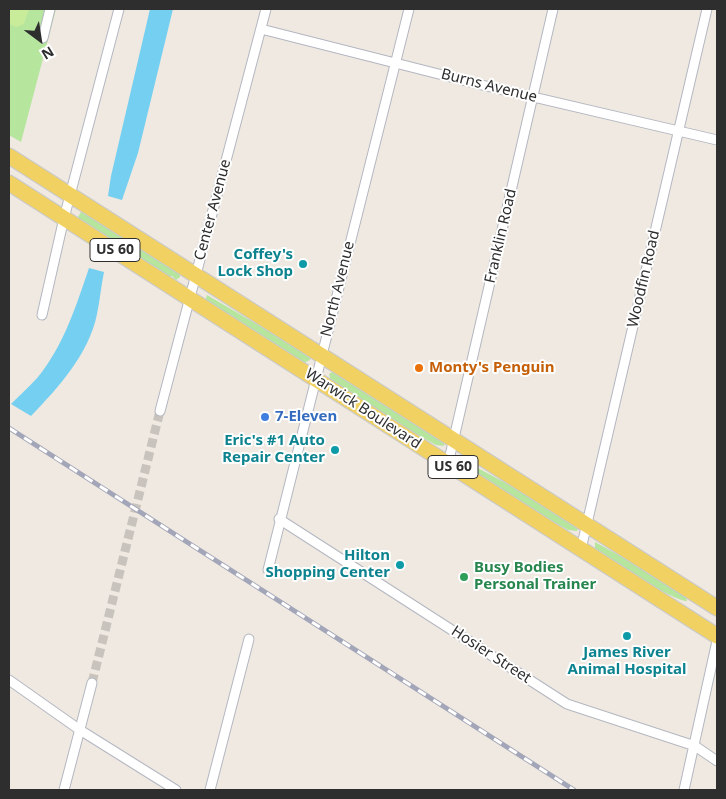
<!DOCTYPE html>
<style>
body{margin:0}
#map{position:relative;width:726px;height:799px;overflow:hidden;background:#efe9e1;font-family:"Noto Sans",sans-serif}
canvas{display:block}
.frame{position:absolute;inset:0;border:10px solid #2e2e2e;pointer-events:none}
.north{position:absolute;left:15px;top:15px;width:50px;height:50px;-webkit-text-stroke:4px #fff;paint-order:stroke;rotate:149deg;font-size:14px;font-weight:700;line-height:20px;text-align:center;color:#2e2e2e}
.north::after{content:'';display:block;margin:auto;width:18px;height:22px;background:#2e2e2e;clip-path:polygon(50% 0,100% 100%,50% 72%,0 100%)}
</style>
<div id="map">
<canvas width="726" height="799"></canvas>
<div class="frame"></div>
<div class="north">N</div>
</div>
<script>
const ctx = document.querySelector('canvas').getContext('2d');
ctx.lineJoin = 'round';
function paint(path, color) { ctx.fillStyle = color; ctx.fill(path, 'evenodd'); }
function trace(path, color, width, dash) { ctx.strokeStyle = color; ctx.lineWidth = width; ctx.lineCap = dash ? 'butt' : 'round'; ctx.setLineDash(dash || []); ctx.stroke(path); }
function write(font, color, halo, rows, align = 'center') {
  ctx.font = font + ' "Noto Sans",sans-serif'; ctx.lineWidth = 4; ctx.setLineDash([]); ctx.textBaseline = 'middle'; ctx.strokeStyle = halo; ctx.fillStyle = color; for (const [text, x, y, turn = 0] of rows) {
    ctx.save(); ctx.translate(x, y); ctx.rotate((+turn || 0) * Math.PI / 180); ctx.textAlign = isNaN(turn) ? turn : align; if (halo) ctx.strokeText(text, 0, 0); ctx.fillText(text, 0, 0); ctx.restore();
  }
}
paint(new Path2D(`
 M 9,9 L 56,9 L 21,142 L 9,135 Z
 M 81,212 L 85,212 L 173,267 L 180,274 L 180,277 L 176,280 L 172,276 L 167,276 L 80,220 L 78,217 Z
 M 207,295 L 301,350 L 310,356 L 310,360 L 304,363 L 205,301 Z
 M 334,371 L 444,441 L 444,446 L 436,445 L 374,410 L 331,381 L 329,374 Z
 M 463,460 L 550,507 L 578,528 L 577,531 L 568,530 L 507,496 L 462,465 Z
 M 595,542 L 651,573 L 686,596 L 687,601 C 673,601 611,560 595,550 Z`), '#b6e59e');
paint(new Path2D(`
 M 9,9 L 29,9 L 24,24 L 16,27 L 9,24 Z`), '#c9ec9a');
paint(new Path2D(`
 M 150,9 L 173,9 L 138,153 L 122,200 L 108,196 L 111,176 Z
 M 89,268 L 104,272 C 101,286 100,300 97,314 C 89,354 58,388 31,416 L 11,404 C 20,395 30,386 38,377 C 64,345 76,306 89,268 Z`), '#75cff0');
trace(new Path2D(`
 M 92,683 L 160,411`), '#c8c4bd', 9, [9, 4.5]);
const street = new Path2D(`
 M 261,29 L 482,85 L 717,140
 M 43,38 L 50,9
 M 42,315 L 64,218 L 119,9
 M 160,411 L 266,9
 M 448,464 L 553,9
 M 279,519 L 567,704 L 695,746 L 717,761
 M 581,549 L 707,9
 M 268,570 L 409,9
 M 9,680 L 80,730 L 176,790
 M 64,790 L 92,683
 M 210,790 L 249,639
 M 684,790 L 717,641`);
const primary = new Path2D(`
 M 9,156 L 717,608
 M 9,183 L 717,636`);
trace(street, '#b4b7c1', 11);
trace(primary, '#c9c9c9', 17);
trace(street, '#fff', 9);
trace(primary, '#f2d163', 15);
const rail = new Path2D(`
 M 9,428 L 574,790`);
trace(rail, '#a3a6b8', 5);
trace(rail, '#fff', 3, [9]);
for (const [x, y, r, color] of [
 [303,264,5,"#0f9aa8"],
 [419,368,5,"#e8710a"],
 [265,417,5,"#3f7fe0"],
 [335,450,5,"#0f9aa8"],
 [400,565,5,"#0f9aa8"],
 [464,577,5,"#2e9e5b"],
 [627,636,5,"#0f9aa8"]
]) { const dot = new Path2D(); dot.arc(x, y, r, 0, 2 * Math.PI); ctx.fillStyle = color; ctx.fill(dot); trace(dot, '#fff', 2); }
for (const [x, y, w] of [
 [115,250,50],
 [453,467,50]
]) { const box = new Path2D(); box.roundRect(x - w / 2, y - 11.5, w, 23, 4); ctx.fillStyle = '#fff'; ctx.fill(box); trace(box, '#2e2e2e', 1); }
write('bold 14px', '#2e2e2e', null, [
 ["US 60",115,250],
 ["US 60",453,467]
]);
write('15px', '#2e2e2e', '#fff', [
 ["Burns Avenue",489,86,14],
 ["Center Avenue",213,210,-75],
 ["Franklin Road",501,236,-77],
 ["Woodfin Road",644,279,-77],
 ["North Avenue",338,289,-76],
 ["Warwick Boulevard",363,409,33],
 ["Hosier Street",491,655,33]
]);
write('bold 15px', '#0d838f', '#fff', [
 ["Coffey's",293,255],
 ["Lock Shop",293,272],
 ["Eric's #1 Auto",325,441],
 ["Repair Center",325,458],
 ["Hilton",390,556],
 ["Shopping Center",390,573],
 ["James River",627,653,"center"],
 ["Animal Hospital",627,670,"center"]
], 'right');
write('bold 15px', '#c56008', '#fff', [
 ["Monty's Penguin",429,368]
], 'left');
write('bold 15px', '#366cbe', '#fff', [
 ["7-Eleven",275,417]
], 'left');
write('bold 15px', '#27864d', '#fff', [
 ["Busy Bodies",474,568],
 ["Personal Trainer",474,585]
], 'left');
</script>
